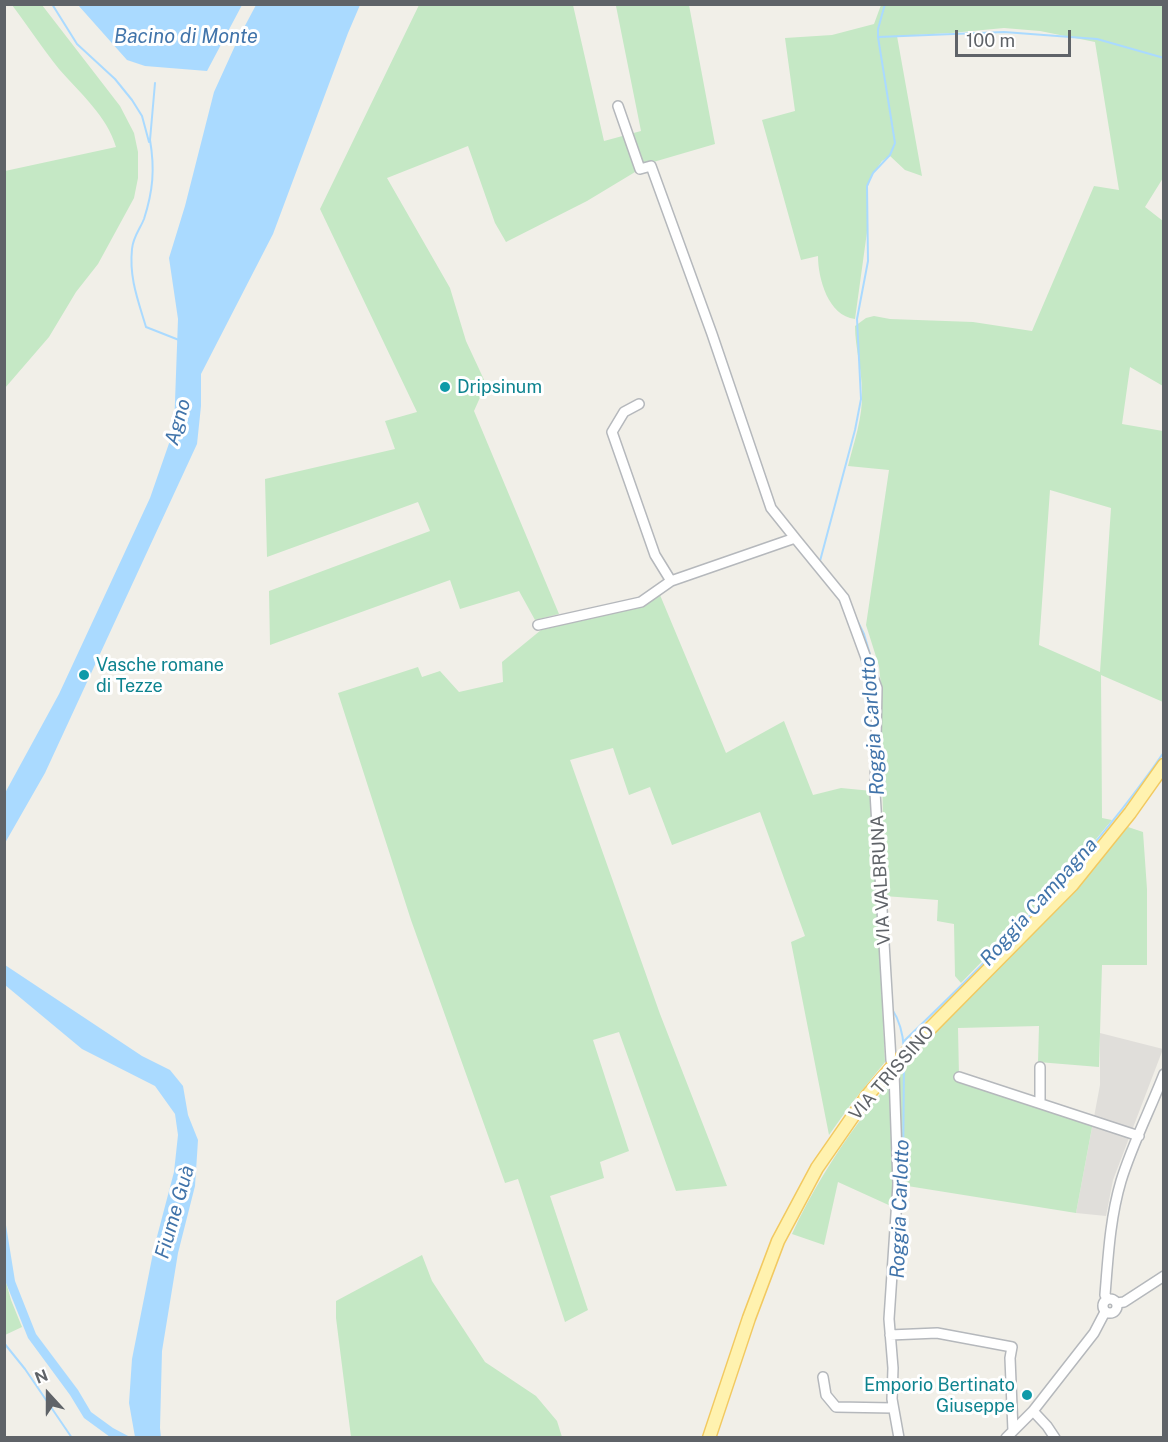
<!DOCTYPE html>
<meta charset="utf-8">
<style>
body{margin:0}
#map{position:relative;width:1168px;height:1442px;overflow:hidden;background:#f1efe8;font-family:"Public Sans",sans-serif}
canvas{display:block}
.frame{position:absolute;inset:0;border:6px solid #5f6368;pointer-events:none}
.north{position:absolute;left:18px;top:1364px;width:60px;height:60px;-webkit-text-stroke:4px #fff;paint-order:stroke;rotate:339deg;font-size:16px;font-weight:700;line-height:24px;text-align:center;color:#5f6368}
.north::after{content:'';display:block;margin:auto;width:21px;height:27px;background:#5f6368;clip-path:polygon(50% 0,100% 100%,50% 72%,0 100%)}
.scale{position:absolute;left:955px;top:30px;width:116px;height:27px;box-sizing:border-box;border:3px solid #5f6368;border-top:0;padding-left:8px;font-size:18px;line-height:21px;white-space:nowrap;color:#5f6368;-webkit-text-stroke:4px #fff;paint-order:stroke}
</style>
<div id="map">
<canvas width="1168" height="1442"></canvas>
<div class="frame"></div>
<div class="north">N</div>
<div class="scale">100 m</div>
</div>
<script>
const ctx = document.querySelector('canvas').getContext('2d');
ctx.lineJoin = 'round';
function paint(path, color) { ctx.fillStyle = color; ctx.fill(path, 'evenodd'); }
function trace(path, color, width, dash) { ctx.strokeStyle = color; ctx.lineWidth = width; ctx.lineCap = dash ? 'butt' : 'round'; ctx.setLineDash(dash || []); ctx.stroke(path); }
function write(font, color, halo, rows, align = 'center') {
  ctx.font = font + ' "Public Sans",sans-serif'; ctx.lineWidth = 6; ctx.setLineDash([]); ctx.textBaseline = 'middle'; ctx.strokeStyle = halo; ctx.fillStyle = color; for (const [text, x, y, turn = 0] of rows) {
    ctx.save(); ctx.translate(x, y); ctx.rotate((+turn || 0) * Math.PI / 180); ctx.textAlign = isNaN(turn) ? turn : align; if (halo) ctx.strokeText(text, 0, 0); ctx.fillText(text, 0, 0); ctx.restore();
  }
}
paint(new Path2D(`
 M 1100,1033 L 1163,1049 L 1113,1180 L 1106,1216 L 1076,1213 L 1100,1085 Z`), '#e0deda');
paint(new Path2D(`
 M 637,4 L 689,5 L 715,144 L 650,163 L 587,201 L 506,242 L 495,223 L 468,146 L 387,178 L 450,288 L 466,341 L 486,384 L 474,411 L 559,614 L 535,620 L 519,591 L 460,609 L 450,580 L 270,645 L 269,591 L 430,531 L 418,502 L 267,557 L 265,479 L 395,449 L 385,421 L 417,412 L 320,209 L 419,5 L 573,5 L 604,141 L 641,131 L 616,6 Z
 M 12,5 L 42,5 L 120,106 L 134,133 L 138,152 L 138,178 L 134,198 L 98,264 L 76,292 L 49,337 L 5,388 L 5,171 L 116,147 C 107,116 80,93 59,69 C 42,48 28,26 12,5 Z
 M 881,5 L 1163,5 L 1163,178 L 1145,207 L 1163,221 L 1163,386 L 1130,367 L 1122,424 L 1163,431 L 1163,702 L 1101,675 L 1102,818 L 1112,820 L 1066,875 L 961,983 L 955,976 L 954,924 L 937,921 L 938,900 L 884,896 L 881,686 L 879,666 L 866,625 L 889,470 L 848,466 C 854,442 863,417 862,392 C 862,369 855,348 855,326 L 866,318 L 874,316 L 890,319 L 973,322 L 1032,331 L 1094,186 L 1119,190 L 1095,42 L 1040,31 L 1004,28 L 951,33 L 897,36 L 922,176 L 905,170 L 890,156 L 882,161 L 871,177 L 867,189 L 867,232 L 855,319 C 828,316 818,278 818,256 L 801,260 L 762,120 L 795,111 L 785,38 L 832,35 L 874,24 ZM 1050,490 L 1111,508 L 1100,672 L 1039,645 Z
 M 660,595 L 726,753 L 784,721 L 813,795 L 841,788 L 872,791 L 885,1062 L 851,1104 L 829,1135 L 791,942 L 805,936 L 760,812 L 672,845 L 650,787 L 629,795 L 613,748 L 570,760 L 660,1014 L 727,1186 L 676,1191 L 619,1032 L 593,1040 L 629,1151 L 600,1162 L 604,1178 L 550,1196 L 588,1310 L 565,1322 L 518,1179 L 505,1183 L 411,920 L 338,693 L 418,667 L 422,677 L 440,671 L 459,692 L 503,682 L 502,662 L 541,630 L 643,605 Z
 M 1128,827 L 1143,832 L 1147,889 L 1147,965 L 1102,965 L 1099,1067 L 1038,1062 L 1039,1026 L 958,1028 L 959,1076 L 1093,1122 L 1076,1213 L 895,1184 L 893,1207 L 838,1182 L 824,1245 L 792,1234 C 867,1072 1013,959 1128,827 Z
 M 422,1255 L 432,1281 L 485,1362 L 536,1396 L 557,1421 L 562,1437 L 351,1437 L 336,1318 L 336,1301 Z
 M 4,1275 L 11,1300 L 22,1327 L 5,1335 Z`), '#c5e8c5');
paint(new Path2D(`
 M 78,5 L 242,5 L 207,71 L 145,66 L 127,60 Z
 M 256,5 L 360,5 L 348,33 L 273,234 L 201,374 L 201,406 L 197,444 L 45,773 L 5,843 L 5,793 L 59,694 L 150,498 L 174,429 L 178,319 L 169,258 L 185,206 L 214,92 L 239,37 Z
 M 5,965 L 142,1056 L 170,1070 L 183,1086 L 188,1115 L 198,1140 L 195,1186 L 178,1253 L 162,1351 L 160,1428 L 161,1437 L 135,1437 L 129,1403 L 132,1359 L 154,1248 L 174,1172 L 178,1135 L 175,1114 L 155,1086 L 82,1049 L 5,985 Z
 M 5,1219 L 15,1281 L 36,1334 L 78,1390 L 91,1412 L 113,1428 L 130,1437 L 110,1437 L 84,1418 L 70,1395 L 28,1338 L 6,1283 Z`), '#aadaff');
trace(new Path2D(`
 M 52,4 L 77,44 L 115,79 L 132,100 L 142,116 L 149,142 L 150,140 C 155,169 153,191 144,219 C 140,229 133,237 132,249 C 129,278 138,300 146,327 L 179,340
 M 878,37 L 1004,32 L 1097,39 L 1164,58
 M 150,140 L 155,83
 M 826,569 L 820,561 L 855,430 L 861,399 L 857,319 L 868,261 L 867,186 L 873,173 L 890,155 L 895,143 L 878,37 L 878,29 L 885,4
 M 857,620 L 864,634 L 874,668
 M 892,1009 C 900,1021 903,1034 904,1049
 M 903,1042 C 997,952 1090,860 1164,752
 M 900,1226 L 903,1180 L 904,1060
 M 894,1309 L 894,1330
 M 4,1343 L 25,1369 L 72,1438`), '#aadaff', 2);
const minor = new Path2D(`
 M 618,106 L 640,169 L 651,166 L 712,334 L 771,508 L 795,538
 M 639,404 L 624,412 L 612,432 L 655,555 L 671,581
 M 538,625 L 641,602 L 671,581 L 795,538 L 844,598 L 877,688 L 875,792 L 891,1060 L 894,1073 L 898,1184 L 889,1319 L 893,1368 L 892,1399 L 899,1438
 M 959,1077 L 1139,1136
 M 1040,1102 L 1040,1067
 M1103 1306a7 7 0 1 1 14 0a7 7 0 1 1-14 0Z
 M 1107,1299 L 1105,1295 C 1108,1258 1110,1218 1121,1181 C 1132,1145 1150,1110 1164,1074
 M 1117,1303 L 1124,1302 L 1164,1276
 M 890,1335 L 937,1333 L 1012,1347 L 1010,1358 L 1013,1431
 M 823,1377 L 826,1395 L 836,1407 L 893,1408
 M 1033,1411 L 1047,1426 L 1055,1438
 M 1006,1438 L 1033,1411 L 1094,1333 L 1105,1312`);
const major = new Path2D(`
 M 709,1438 L 749,1318 L 778,1241 L 817,1168 L 867,1096 L 892,1067 L 1072,885 L 1130,813 L 1164,765`);
trace(minor, '#b5b8bc', 12);
trace(major, '#f2c960', 15);
trace(minor, '#fff', 9);
trace(major, '#fff2af', 12);
for (const [x, y, r, color] of [
 [445,387,6,"#0f9aa8"],
 [84,675,6,"#0f9aa8"],
 [1027,1395,6,"#0f9aa8"]
]) { const dot = new Path2D(); dot.arc(x, y, r, 0, 2 * Math.PI); ctx.fillStyle = color; ctx.fill(dot); trace(dot, '#fff', 2); }
write('18px', '#0d838f', '#fff', [
 ["Dripsinum",457,387],
 ["Vasche romane",96,665],
 ["di Tezze",96,686],
 ["Emporio Bertinato",1015,1385,"right"],
 ["Giuseppe",1015,1406,"right"]
], 'left');
write('18px', '#5f6368', '#fff', [
 ["VIA VALBRUNA",881,880,-93],
 ["VIA TRISSINO",892,1073,-49]
]);
write('italic 20px', '#4174aa', '#fff', [
 ["Bacino di Monte",186,37],
 ["Agno",178,422,-74],
 ["Roggia Carlotto",873,726,-94],
 ["Roggia Campagna",1039,902,-48],
 ["Roggia Carlotto",900,1209,-88],
 ["Fiume Guà",175,1212,-74]
]);
</script>
